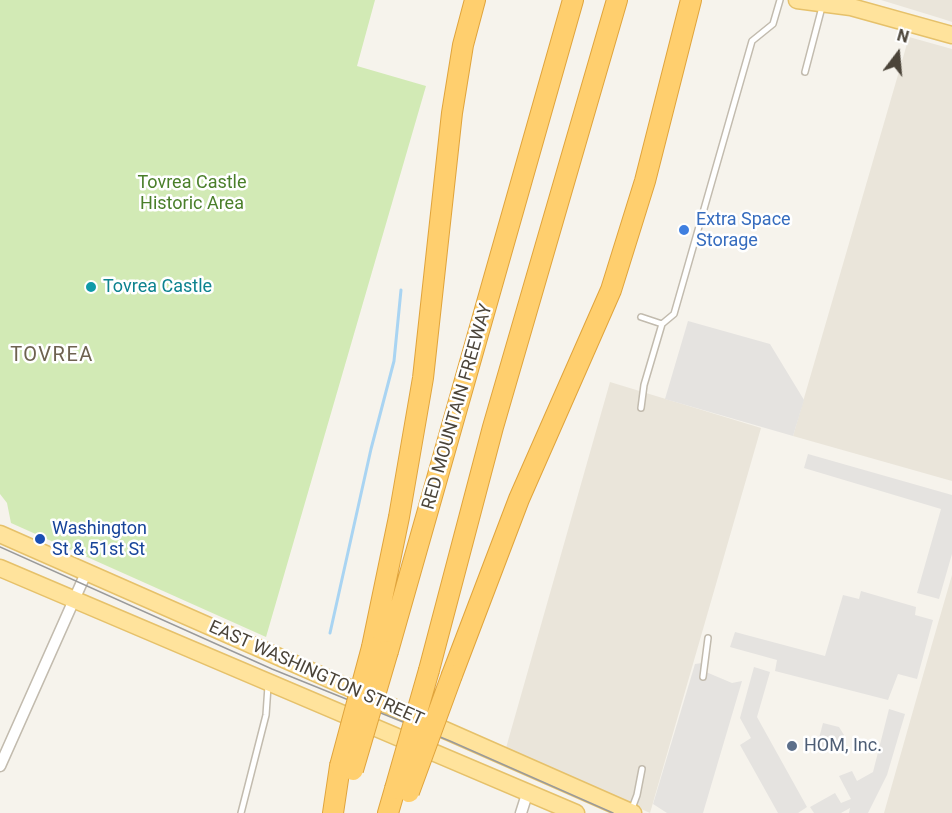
<!DOCTYPE html>
<style>
body{margin:0}
#map{position:relative;width:952px;height:813px;overflow:hidden;background:#f6f3ec;font-family:Roboto,sans-serif}
canvas{display:block}
.north{position:absolute;left:868px;top:24px;width:60px;height:60px;-webkit-text-stroke:4px #fff;paint-order:stroke;rotate:16deg;font-size:16px;font-weight:700;line-height:24px;text-align:center;color:#4b4439}
.north::after{content:'';display:block;margin:auto;width:21px;height:27px;background:#4b4439;clip-path:polygon(50% 0,100% 100%,50% 72%,0 100%)}
</style>
<div id="map">
<canvas width="952" height="813"></canvas>
<div class="north">N</div>
</div>
<script>
const ctx = document.querySelector('canvas').getContext('2d');
ctx.lineJoin = 'round';
function paint(path, color) { ctx.fillStyle = color; ctx.fill(path, 'evenodd'); }
function trace(path, color, width, dash) { ctx.strokeStyle = color; ctx.lineWidth = width; ctx.lineCap = dash ? 'butt' : 'round'; ctx.setLineDash(dash || []); ctx.stroke(path); }
function write(font, color, halo, rows, align = 'center') {
  ctx.font = font + ' Roboto,sans-serif'; ctx.lineWidth = 5; ctx.setLineDash([]); ctx.textBaseline = 'middle'; ctx.strokeStyle = halo; ctx.fillStyle = color; for (const [text, x, y, turn = 0] of rows) {
    ctx.save(); ctx.translate(x, y); ctx.rotate((+turn || 0) * Math.PI / 180); ctx.textAlign = isNaN(turn) ? turn : align; if (halo) ctx.strokeText(text, 0, 0); ctx.fillText(text, 0, 0); ctx.restore();
  }
}
paint(new Path2D(`
 M 881,0 L 952,0 L 952,22 L 943,19 Z
 M 909,37 L 952,49 L 952,481 L 793,436 Z
 M 610,382 L 761,428 L 650,813 L 506,748 Z
 M 952,575 L 952,813 L 884,813 L 928,658 Z`), '#eae5da');
paint(new Path2D(`
 M 0,0 L 375,0 L 357,66 L 426,86 L 266,637 L 11,523 L 7,503 L 0,494 Z`), '#d2eab5');
paint(new Path2D(`
 M 688,321 L 770,344 L 804,400 L 793,436 L 665,399 Z
 M 808,454 L 952,495 L 952,554 L 939,599 L 917,593 L 941,509 L 804,468 Z
 M 861,591 L 916,607 L 915,615 L 933,620 L 917,679 L 898,674 L 888,700 L 775,671 L 777,660 L 730,647 L 735,632 L 825,656 L 843,595 L 859,599 Z
 M 709,662 L 706,672 L 732,683 L 742,681 L 703,813 L 667,813 L 653,804 L 695,664 Z
 M 754,667 L 770,672 L 757,717 L 807,807 L 798,813 L 778,813 L 740,745 L 751,738 L 740,718 Z
 M 889,709 L 905,714 L 887,775 L 868,813 L 849,813 L 850,808 L 841,813 L 814,813 L 810,807 L 835,793 L 841,803 L 851,799 L 839,776 L 852,771 L 857,781 L 873,772 Z
 M 823,723 L 839,727 L 844,735 L 839,751 L 825,752 L 818,742 Z`), '#e5e3e0');
trace(new Path2D(`
 M 330,633 L 371,449 L 394,361 L 401,290`), '#a9d4f2', 3);
const lane = new Path2D(`
 M 805,72 L 822,7
 M 641,317 L 662,324
 M 641,408 L 644,385 L 662,324 L 674,314 L 752,41 L 773,24 L 780,0
 M 703,677 L 708,638
 M 631,811 L 637,795 L 642,769
 M 241,813 L 266,715 L 268,686`);
const street = new Path2D(`
 M 0,766 L 86,573
 M 521,813 L 528,791`);
const primary = new Path2D(`
 M 797,0 L 851,7 L 952,35
 M 0,534 L 633,813
 M 0,568 L 576,813`);
const highway = new Path2D(`
 M 372,647 L 399,517 L 423,378 L 452,113 L 463,45 L 475,0
 M 388,651 L 573,0
 M 429,670 L 493,427 L 617,0
 M 452,675 L 519,499 L 611,290 L 645,181 L 691,0
 M 333,813 L 340,766
 M 388,813 L 395,789`);
trace(lane, '#c2bbae', 8);
trace(street, '#c2bbae', 13);
trace(primary, '#e6c16a', 19);
trace(highway, '#e0a43c', 22);
trace(lane, '#fff', 5);
trace(street, '#fff', 10);
trace(primary, '#ffe39c', 16);
trace(highway, '#ffcf6e', 20);
trace(new Path2D(`
 M 0,547 L 272,669 L 450,741 L 613,813`), '#9a9a9a', 1.5);
const highwayBridge = new Path2D(`
 M 340,766 L 372,647
 M 353,770 L 388,651
 M 395,789 L 429,670
 M 409,792 L 452,675`);
trace(highwayBridge, '#e0a43c', 22, []);
trace(highwayBridge, '#ffcf6e', 20);
for (const [x, y, r, color] of [
 [684,230,6,"#3f7fe0"],
 [91,287,6,"#0f9aa8"],
 [40,539,6,"#1a4fb4"],
 [792,746,6,"#5c6f8a"]
]) { const dot = new Path2D(); dot.arc(x, y, r, 0, 2 * Math.PI); ctx.fillStyle = color; ctx.fill(dot); trace(dot, '#fff', 2); }
write('18px', '#4a7f2a', '#fff', [
 ["Tovrea Castle",192,183],
 ["Historic Area",192,204]
]);
write('18px', '#366cbe', '#fff', [
 ["Extra Space",696,220],
 ["Storage",696,241]
], 'left');
write('18px', '#0d838f', '#fff', [
 ["Tovrea Castle",103,287]
], 'left');
write('18px', '#4b4439', '#fff', [
 ["RED MOUNTAIN FREEWAY",458,407,-74],
 ["EAST WASHINGTON STREET",316,674,24]
]);
write('18px', '#164399', '#fff', [
 ["Washington",52,529],
 ["St & 51st St",52,550]
], 'left');
write('18px', '#4e5e75', '#fff', [
 ["HOM, Inc.",804,746]
], 'left');
ctx.letterSpacing = '1.5px';
write('20px', '#6e6250', '#fff', [
 ["TOVREA",52,356]
]);
ctx.letterSpacing = '0px';
</script>
